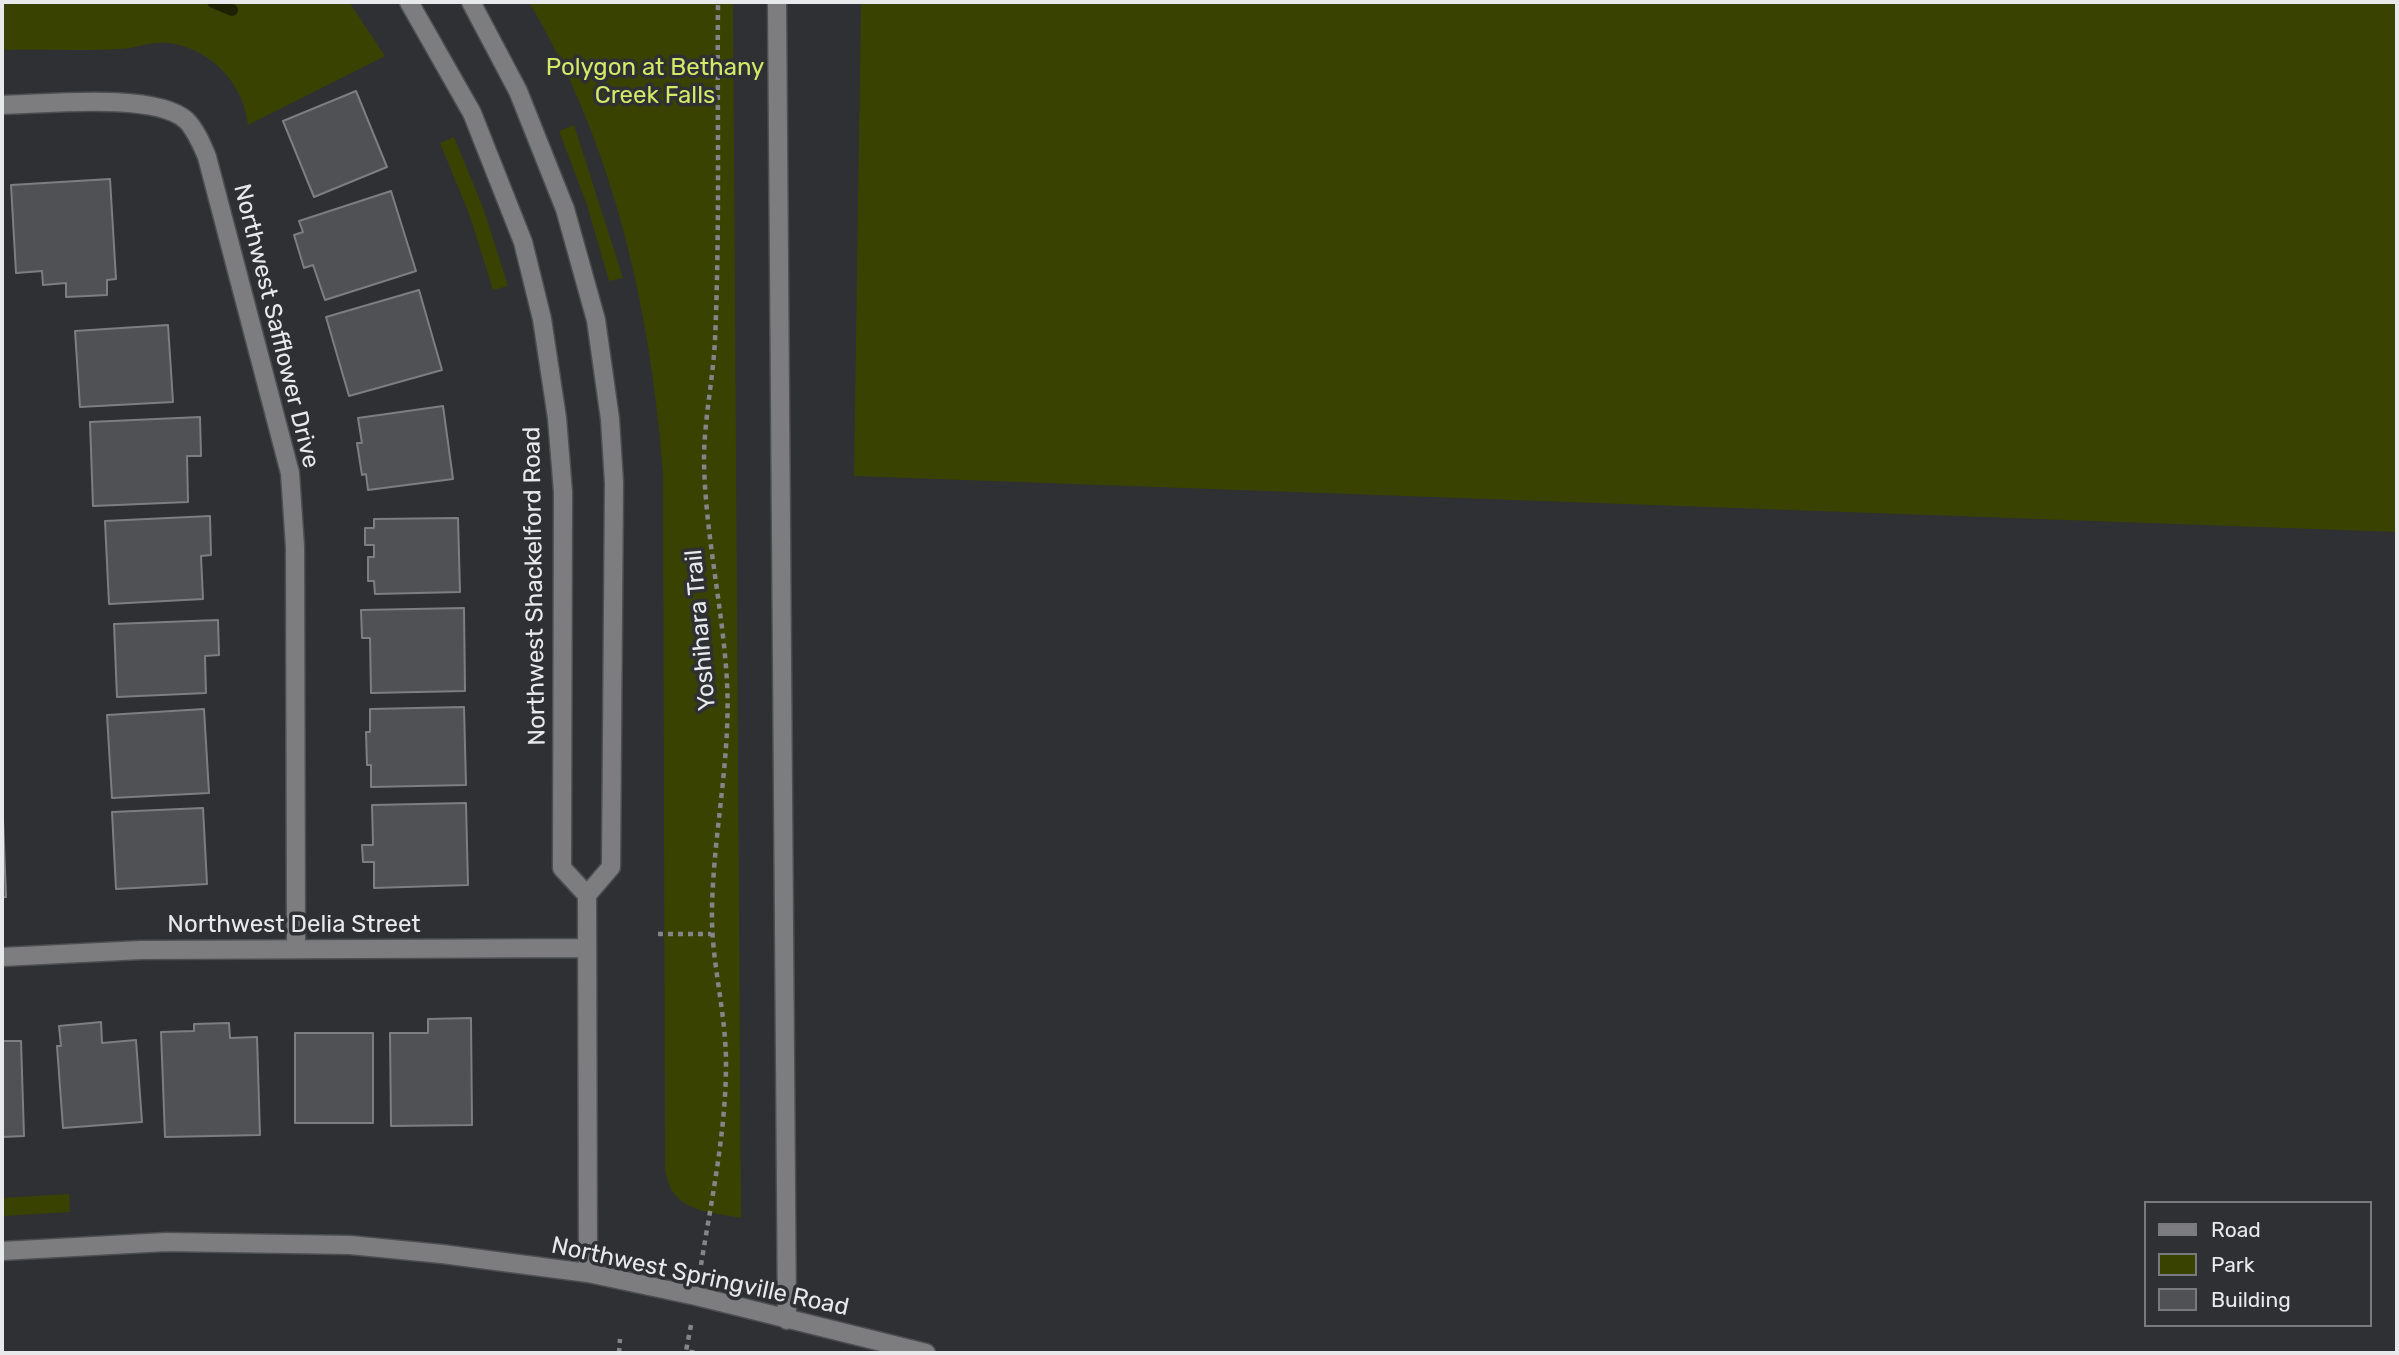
<!DOCTYPE html>
<style>
body{margin:0}
#map{position:relative;width:2399px;height:1355px;overflow:hidden;background:#2f3033;font-family:Rubik,sans-serif}
canvas{display:block}
.frame{position:absolute;inset:0;border:4px solid #e8e9eb;pointer-events:none}
.legend{position:absolute;left:2144px;top:1201px;width:228px;height:126px;box-sizing:border-box;background:#2f3033;border:2px solid #797a7d;margin:0;padding:9px 12px;list-style:none;font-size:21px;color:#e8e9eb}
.legend li{display:flex;align-items:center;gap:14px;height:35px}
.legend b{width:35px;border:2px solid #797a7d}
</style>
<div id="map">
<canvas width="2399" height="1355"></canvas>
<div class="frame"></div>
<ul class="legend">
<li><b style="height:9px;background:#7d7d7f"></b>Road</li>
<li><b style="height:19px;background:#3a4201"></b>Park</li>
<li><b style="height:19px;background:#4f5154"></b>Building</li>
</ul>
</div>
<script>
const ctx = document.querySelector('canvas').getContext('2d');
ctx.lineJoin = 'round';
function paint(path, color) { ctx.fillStyle = color; ctx.fill(path, 'evenodd'); }
function trace(path, color, width, dash) { ctx.strokeStyle = color; ctx.lineWidth = width; ctx.lineCap = dash ? 'butt' : 'round'; ctx.setLineDash(dash || []); ctx.stroke(path); }
function write(font, color, halo, rows, align = 'center') {
  ctx.font = font + ' Rubik,sans-serif'; ctx.lineWidth = 7; ctx.setLineDash([]); ctx.textBaseline = 'middle'; ctx.strokeStyle = halo; ctx.fillStyle = color; for (const [text, x, y, turn = 0] of rows) {
    ctx.save(); ctx.translate(x, y); ctx.rotate((+turn || 0) * Math.PI / 180); ctx.textAlign = isNaN(turn) ? turn : align; if (halo) ctx.strokeText(text, 0, 0); ctx.fillText(text, 0, 0); ctx.restore();
  }
}
paint(new Path2D(`
 M 2,2 L 349,2 L 385,56 L 248,125 C 244,83 210,48 168,43 C 151,41 136,48 120,49 C 81,51 41,49 2,50 Z
 M 529,2 L 733,2 L 741,1218 C 706,1211 671,1212 665,1169 L 663,472 C 650,306 614,146 529,2 Z
 M 861,2 L 2397,2 L 2397,532 L 854,476 Z
 M 574,125 L 623,278 L 609,281 L 587,205 L 559,131 Z
 M 454,137 L 484,210 L 508,286 L 493,290 L 470,216 L 440,143 Z
 M 69,1194 L 70,1212 L 2,1216 L 2,1198 Z`), '#3a4201');
trace(new Path2D(`
 M 213,2 L 232,10`), '#1e2203', 12);
const building = new Path2D(`
 M 356,91 L 387,167 L 314,197 L 283,121 Z
 M 110,179 L 116,279 L 107,280 L 107,295 L 66,297 L 66,283 L 43,285 L 42,271 L 16,273 L 11,185 Z
 M 391,191 L 416,271 L 325,300 L 313,265 L 304,268 L 294,235 L 303,232 L 299,221 Z
 M 419,290 L 442,370 L 349,396 L 326,317 Z
 M 168,325 L 173,402 L 80,407 L 75,331 Z
 M 443,406 L 453,479 L 368,490 L 366,474 L 362,475 L 357,443 L 362,443 L 358,418 Z
 M 200,417 L 201,456 L 187,456 L 188,502 L 93,506 L 90,422 Z
 M 210,516 L 211,555 L 201,556 L 203,599 L 109,604 L 105,521 Z
 M 458,518 L 460,592 L 375,594 L 374,581 L 368,581 L 368,557 L 374,557 L 374,545 L 365,545 L 365,528 L 374,528 L 374,519 Z
 M 464,608 L 465,691 L 371,693 L 370,638 L 362,638 L 361,610 Z
 M 218,620 L 219,655 L 205,656 L 206,693 L 117,697 L 114,624 Z
 M 464,707 L 466,785 L 371,787 L 371,765 L 367,765 L 366,732 L 370,732 L 370,709 Z
 M 204,709 L 209,793 L 112,798 L 107,715 Z
 M 466,803 L 468,885 L 374,888 L 374,862 L 363,862 L 362,845 L 373,845 L 372,805 Z
 M 203,808 L 207,884 L 116,889 L 112,812 Z
 M 2,819 L 3,819 L 6,897 L 2,897 Z
 M 471,1018 L 472,1125 L 391,1126 L 390,1033 L 428,1033 L 428,1019 Z
 M 101,1022 L 102,1043 L 136,1040 L 142,1122 L 63,1128 L 57,1046 L 61,1046 L 59,1026 Z
 M 229,1023 L 230,1038 L 257,1037 L 260,1135 L 165,1137 L 161,1032 L 194,1031 L 194,1024 Z
 M 295,1033 L 373,1033 L 373,1123 L 295,1123 Z
 M 2,1041 L 21,1041 L 24,1136 L 2,1137 Z`);
paint(building, '#4f5154');
trace(building, '#7d7e82', 2);
const minor = new Path2D(`
 M 409,2 L 472,113 L 523,242 L 542,319 L 557,418 L 563,492 L 562,868 L 587,895
 M 471,2 L 518,91 L 565,209 L 596,320 L 610,419 L 614,483 L 611,867 L 587,895 L 588,1273
 M 777,2 L 787,1320
 M 2,105 C 45,104 155,92 186,120 C 196,130 202,145 207,157 L 290,473 L 295,547 L 296,948
 M 2,957 L 141,950 L 587,948
 M 2,1251 L 166,1242 L 350,1245 L 442,1254 L 588,1273 L 696,1296 L 926,1353`);
trace(minor, '#4d4e50', 21);
trace(new Path2D(`
 M 658,934 L 711,934
 M 701,1265 C 712,1197 726,1131 726,1063 C 726,1011 711,962 712,911 C 713,834 731,759 727,682 C 723,608 705,534 704,460 C 704,420 713,380 715,340 C 720,227 717,114 718,2
 M 691,1325 L 686,1351 L 697,1353
 M 619,1353 L 620,1339`), '#848588', 4.5, [5, 5]);
trace(minor, '#7d7d7f', 18);
write('24px', '#d4e968', '#2f3033', [
 ["Polygon at Bethany",655,68],
 ["Creek Falls",655,96]
]);
write('24px', '#e8e9eb', '#2f3033', [
 ["Northwest Safflower Drive",276,326,76],
 ["Northwest Shackelford Road",535,586,-91],
 ["Yoshihara Trail",701,630,-95],
 ["Northwest Delia Street",294,925],
 ["Northwest Springville Road",700,1277,12]
]);
</script>
